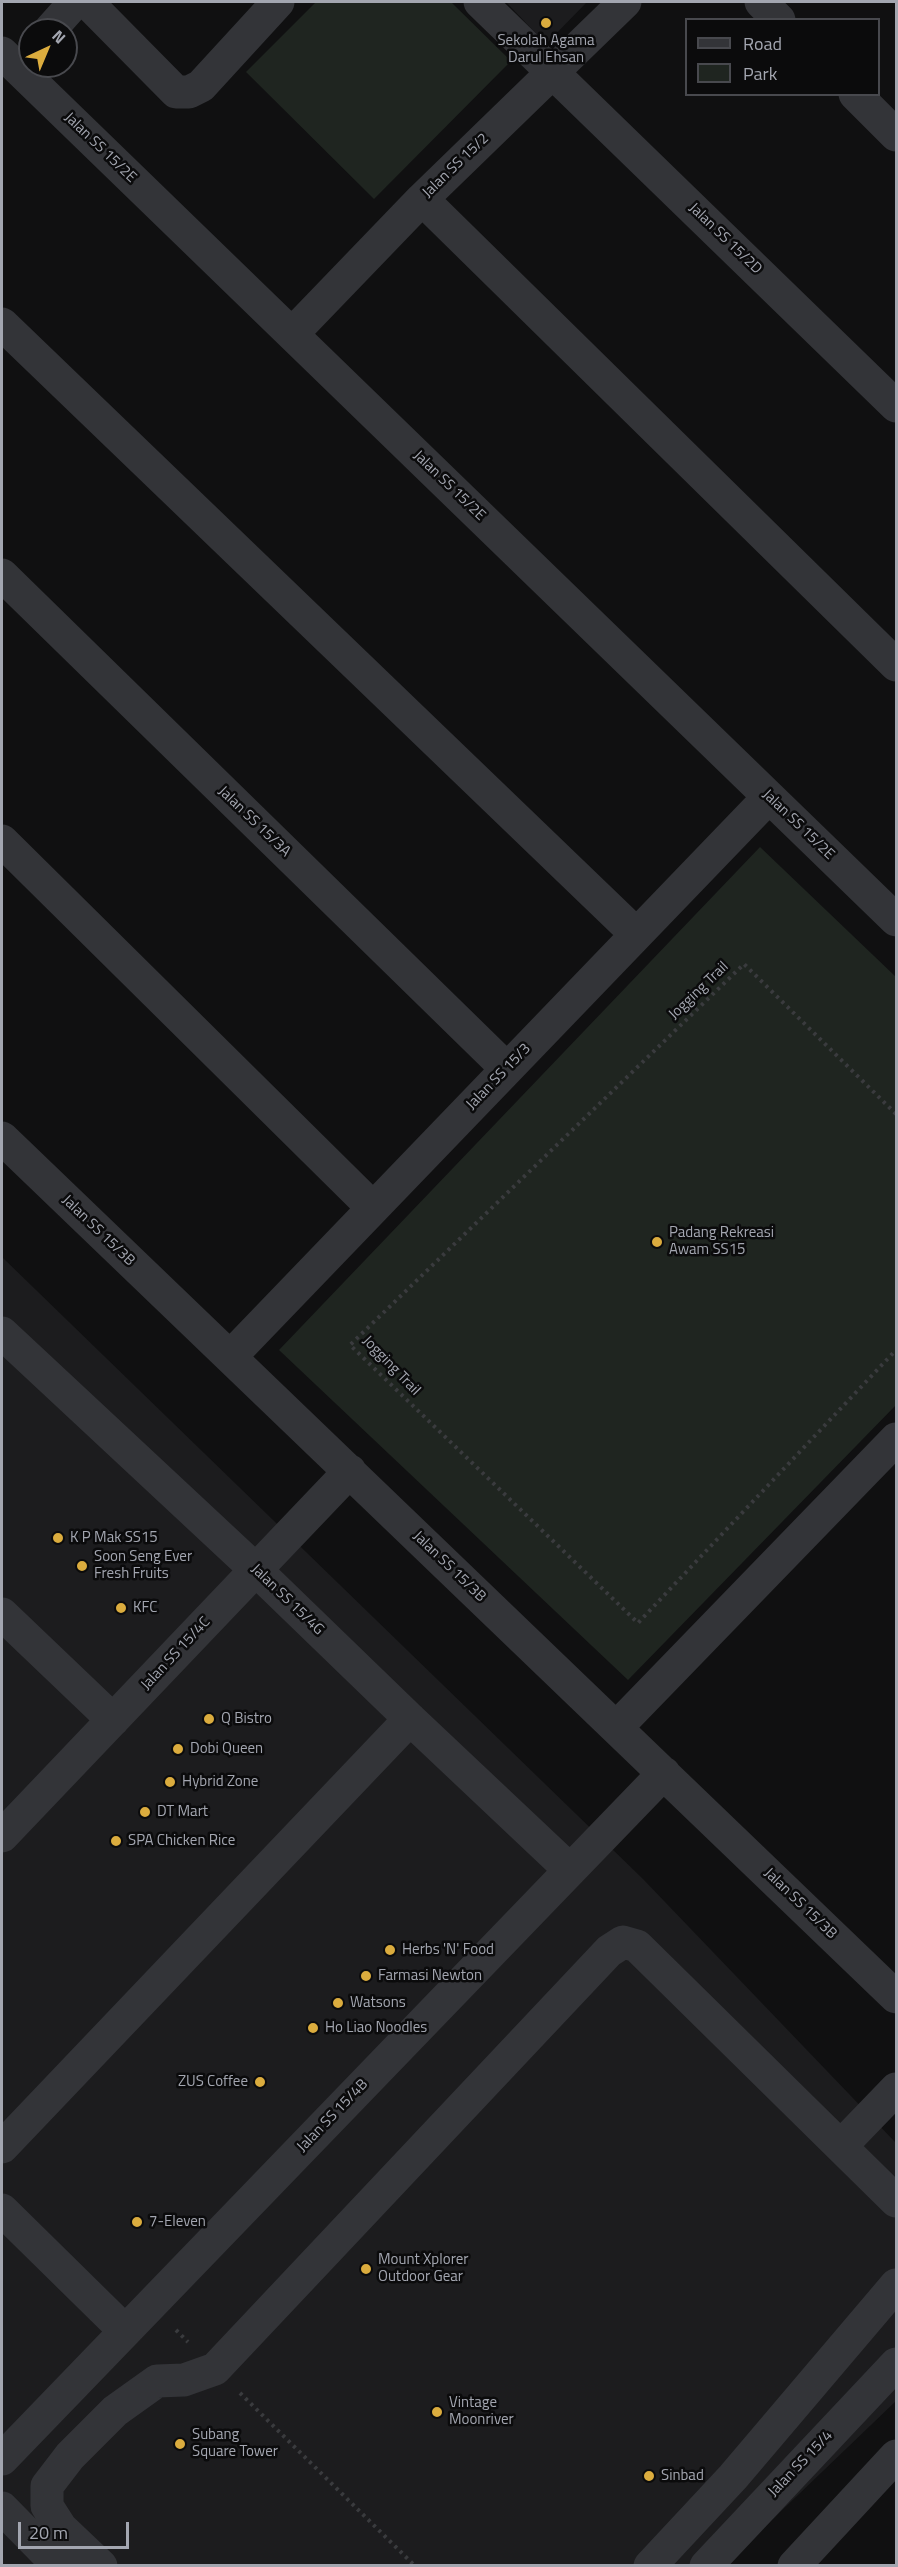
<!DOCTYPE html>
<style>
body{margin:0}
#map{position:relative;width:898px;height:2567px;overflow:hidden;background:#101011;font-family:"Titillium Web",sans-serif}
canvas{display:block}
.frame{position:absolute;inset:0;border:3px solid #a3a6b0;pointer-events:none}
.legend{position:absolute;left:685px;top:18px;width:195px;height:78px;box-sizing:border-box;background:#0b0b0c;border:2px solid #48494e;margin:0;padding:8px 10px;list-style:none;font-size:18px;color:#a3a6b0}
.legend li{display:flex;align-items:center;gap:12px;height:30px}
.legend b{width:30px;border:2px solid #48494e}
.north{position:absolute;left:18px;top:18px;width:60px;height:60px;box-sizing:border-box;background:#0b0b0c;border:2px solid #48494e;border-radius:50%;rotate:44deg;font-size:16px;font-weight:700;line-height:24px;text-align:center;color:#a3a6b0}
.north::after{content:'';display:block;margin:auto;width:21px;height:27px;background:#dbac3e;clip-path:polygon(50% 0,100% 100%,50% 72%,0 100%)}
.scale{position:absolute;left:18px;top:2522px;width:111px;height:27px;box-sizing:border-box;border:3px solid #a3a6b0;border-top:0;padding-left:8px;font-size:18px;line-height:21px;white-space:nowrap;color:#a3a6b0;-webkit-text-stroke:4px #0b0b0c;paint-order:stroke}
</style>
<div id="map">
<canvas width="898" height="2567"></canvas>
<div class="frame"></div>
<ul class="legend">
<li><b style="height:8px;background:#333438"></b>Road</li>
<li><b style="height:16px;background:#1f2520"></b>Park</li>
</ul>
<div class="north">N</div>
<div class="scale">20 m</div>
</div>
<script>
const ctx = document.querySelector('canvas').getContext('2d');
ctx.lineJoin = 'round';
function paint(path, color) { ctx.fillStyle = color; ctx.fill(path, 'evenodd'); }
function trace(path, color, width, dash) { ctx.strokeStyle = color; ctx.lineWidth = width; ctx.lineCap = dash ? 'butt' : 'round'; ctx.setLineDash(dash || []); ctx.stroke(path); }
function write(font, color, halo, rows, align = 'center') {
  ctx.font = font + ' "Titillium Web",sans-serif'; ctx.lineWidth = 5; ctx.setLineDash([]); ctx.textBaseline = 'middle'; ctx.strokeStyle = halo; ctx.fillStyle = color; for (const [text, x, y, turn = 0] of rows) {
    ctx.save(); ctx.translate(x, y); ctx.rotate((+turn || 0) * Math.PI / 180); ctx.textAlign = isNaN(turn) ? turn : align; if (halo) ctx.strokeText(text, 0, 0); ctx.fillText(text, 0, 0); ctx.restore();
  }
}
paint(new Path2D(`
 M 506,2 L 587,2 L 546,44 Z
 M 2,1257 L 643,1879 L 896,2143 L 896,2401 L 725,2565 L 2,2565 Z`), '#1c1c1e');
paint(new Path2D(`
 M 316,2 L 451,2 L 511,61 L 374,199 L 246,72 Z
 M 760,847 L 896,977 L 896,1405 L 628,1680 L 279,1350 Z`), '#1f2520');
trace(new Path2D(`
 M 896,1114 L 744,964 L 350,1345 L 638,1623 L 896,1350
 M 176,2330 L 188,2342
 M 240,2393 L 415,2566`), '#3a3b3e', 4, [3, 4.5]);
trace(new Path2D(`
 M 87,2 L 176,92 L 189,92 L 201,86 L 278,2
 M 480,2 L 896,406
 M 761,2 L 779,20
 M 50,30 L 75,2
 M 2,53 L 896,920
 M 855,94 L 896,135
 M 422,199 L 896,665
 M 2,324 L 636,934
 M 292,334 L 422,199 L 625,2
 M 2,575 L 507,1069
 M 2,841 L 373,1208
 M 2,1138 L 896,1997
 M 2,1333 L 256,1570 L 410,1719 L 570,1870
 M 230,1357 L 769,797
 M 2,1614 L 113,1720
 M 616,1728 L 896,1439
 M 2,1836 L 350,1471
 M 841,2146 L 896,2089
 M 2,2147 L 410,1719
 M 2,2210 L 125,2331
 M 2,2459 L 664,1773
 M 2,2508 L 59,2566
 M 101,2566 L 61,2528 L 47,2506 L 47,2486 L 70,2456 L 115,2411 L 157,2381 L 184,2380 L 215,2369 L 609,1951 L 623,1942 L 637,1946 L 896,2201
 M 650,2566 L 733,2477 L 896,2285
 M 706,2566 L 896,2364
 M 794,2566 L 896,2456`), '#333438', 33);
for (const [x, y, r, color] of [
 [546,23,6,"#dbac3e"],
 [657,1242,6,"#dbac3e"],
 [58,1538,6,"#dbac3e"],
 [82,1566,6,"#dbac3e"],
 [121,1608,6,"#dbac3e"],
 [209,1719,6,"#dbac3e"],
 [178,1749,6,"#dbac3e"],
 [170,1782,6,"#dbac3e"],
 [145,1812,6,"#dbac3e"],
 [116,1841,6,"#dbac3e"],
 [390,1950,6,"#dbac3e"],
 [366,1976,6,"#dbac3e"],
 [338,2003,6,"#dbac3e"],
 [313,2028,6,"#dbac3e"],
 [260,2082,6,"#dbac3e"],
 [137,2222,6,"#dbac3e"],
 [366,2269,6,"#dbac3e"],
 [437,2412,6,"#dbac3e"],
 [180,2444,6,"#dbac3e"],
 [649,2476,6,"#dbac3e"]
]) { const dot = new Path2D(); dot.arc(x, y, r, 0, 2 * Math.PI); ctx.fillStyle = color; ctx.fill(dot); trace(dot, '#0b0b0c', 2); }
write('15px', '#a3a6b0', '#0b0b0c', [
 ["Sekolah Agama",546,41,"center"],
 ["Darul Ehsan",546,58,"center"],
 ["Padang Rekreasi",669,1233],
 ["Awam SS15",669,1250],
 ["K P Mak SS15",70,1538],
 ["Soon Seng Ever",94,1557],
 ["Fresh Fruits",94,1574],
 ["KFC",133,1608],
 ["Q Bistro",221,1719],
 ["Dobi Queen",190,1749],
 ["Hybrid Zone",182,1782],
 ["DT Mart",157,1812],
 ["SPA Chicken Rice",128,1841],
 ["Herbs 'N' Food",402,1950],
 ["Farmasi Newton",378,1976],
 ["Watsons",350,2003],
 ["Ho Liao Noodles",325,2028],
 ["ZUS Coffee",248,2082,"right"],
 ["7-Eleven",149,2222],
 ["Mount Xplorer",378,2260],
 ["Outdoor Gear",378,2277],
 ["Vintage",449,2403],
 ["Moonriver",449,2420],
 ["Subang",192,2435],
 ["Square Tower",192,2452],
 ["Sinbad",661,2476]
], 'left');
write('15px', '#a3a6b0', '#0b0b0c', [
 ["Jalan SS 15/2E",100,148,44],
 ["Jalan SS 15/2",456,166,-44],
 ["Jalan SS 15/2D",725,239,44],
 ["Jalan SS 15/2E",449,486,44],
 ["Jalan SS 15/3A",254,822,44],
 ["Jalan SS 15/2E",798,825,44],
 ["Jogging Trail",699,991,-44],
 ["Jalan SS 15/3",499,1077,-46],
 ["Jalan SS 15/3B",98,1231,44],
 ["Jogging Trail",391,1366,46],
 ["Jalan SS 15/3B",449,1567,44],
 ["Jalan SS 15/4G",287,1600,44],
 ["Jalan SS 15/4C",176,1654,-47],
 ["Jalan SS 15/3B",800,1904,44],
 ["Jalan SS 15/4B",333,2116,-46],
 ["Jalan SS 15/4",801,2464,-46]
]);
</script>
